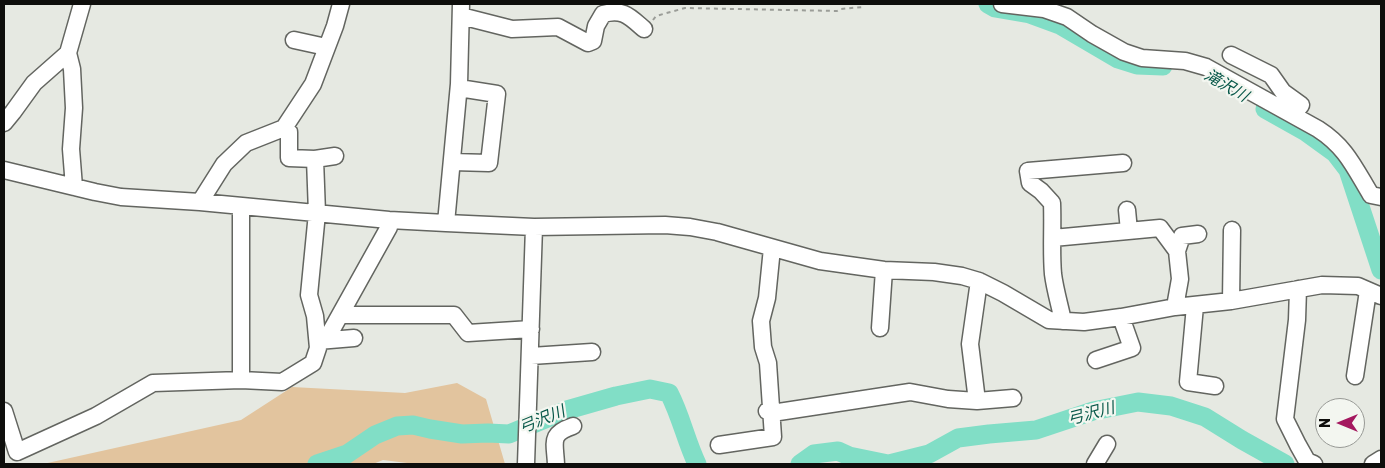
<!DOCTYPE html>
<meta charset="utf-8">
<style>
body{margin:0}
#map{position:relative;width:1385px;height:468px;overflow:hidden;background:#e6e9e2;font-family:Rubik,sans-serif}
canvas{display:block}
.frame{position:absolute;inset:0;border:5px solid #0e0e0c;pointer-events:none}
.north{position:absolute;left:1315px;top:398px;width:50px;height:50px;box-sizing:border-box;background:#f3f6f0;border:1px solid #979995;border-radius:50%;rotate:270deg;font-size:14px;font-weight:700;line-height:20px;text-align:center;color:#0e0e0c}
.north::after{content:'';display:block;margin:auto;width:18px;height:22px;background:#a4185f;clip-path:polygon(50% 0,100% 100%,50% 72%,0 100%)}
</style>
<div id="map">
<canvas width="1385" height="468"></canvas>
<div class="frame"></div>
<div class="north">N</div>
</div>
<script>
const ctx = document.querySelector('canvas').getContext('2d');
ctx.lineJoin = 'round';
function paint(path, color) { ctx.fillStyle = color; ctx.fill(path, 'evenodd'); }
function trace(path, color, width, dash) { ctx.strokeStyle = color; ctx.lineWidth = width; ctx.lineCap = dash ? 'butt' : 'round'; ctx.setLineDash(dash || []); ctx.stroke(path); }
function write(font, color, halo, rows, align = 'center') {
  ctx.font = font + ' Rubik,"Noto Sans JP",sans-serif'; ctx.lineWidth = 4.5; ctx.setLineDash([]); ctx.textBaseline = 'middle'; ctx.strokeStyle = halo; ctx.fillStyle = color; for (const [text, x, y, turn = 0] of rows) {
    ctx.save(); ctx.translate(x, y); ctx.rotate((+turn || 0) * Math.PI / 180); ctx.textAlign = isNaN(turn) ? turn : align; if (halo) ctx.strokeText(text, 0, 0); ctx.fillText(text, 0, 0); ctx.restore();
  }
}
paint(new Path2D(`
 M 457,383 L 486,399 L 505,464 L 415,464 L 383,460 L 373,464 L 43,464 L 241,420 L 292,387 L 405,393 Z`), '#e2c49e');
trace(new Path2D(`
 M 988,4 L 995,8 L 1030,14 L 1060,25 L 1118,59 L 1137,65 L 1163,66
 M 1265,109 L 1306,132 L 1335,153 L 1348,170 L 1381,270
 M 317,464 L 347,454 L 375,435 L 397,426 L 413,425 L 430,429 L 462,434 L 488,433 L 509,434 L 567,410 L 616,396 L 650,389 L 669,393 C 681,416 686,441 697,464
 M 800,464 L 814,454 L 838,451 L 849,456 L 888,464
 M 889,464 L 929,454 L 958,438 L 989,434 L 1036,430 L 1093,411 L 1138,402 L 1171,406 L 1205,417 L 1242,440 L 1285,464`), '#81dec6', 19);
const minor = new Path2D(`
 M 1002,4 L 1044,9 L 1067,17 L 1092,34 L 1124,52 L 1142,58 L 1185,61 L 1206,67 L 1318,129 C 1346,147 1354,167 1371,195 L 1381,197
 M 461,16 L 512,29 L 558,27 L 588,43 L 593,41 L 596,26 L 603,14 C 623,8 630,17 644,29
 M 294,40 L 326,47
 M 1231,55 L 1271,75 L 1283,92 L 1301,105 L 1293,115
 M 4,123 L 13,112 L 34,83 L 68,53
 M 315,159 L 335,156
 M 452,162 L 489,163 L 497,94 L 459,88
 M 4,170 L 95,192 L 121,197 L 200,202 L 389,220 L 446,223 L 534,227 L 665,225 L 690,227 L 717,232 L 820,261 L 884,270 L 934,272 L 962,276 L 979,281 L 1003,293 L 1049,320 L 1084,322 L 1121,317 L 1175,307 L 1231,301 L 1322,285 L 1358,286 L 1381,296
 M 74,187 L 71,149 L 74,108 L 72,69 L 68,53 L 82,4
 M 200,202 L 224,164 L 246,143 L 284,128 L 313,84 L 335,26 L 341,4
 M 241,206 L 241,380
 M 1127,210 L 1129,231
 M 446,223 L 459,84 L 461,4
 M 1053,238 L 1160,228 L 1177,251 L 1180,279 L 1175,307
 M 1177,251 L 1182,236 L 1198,234
 M 1298,289 L 1297,320 L 1285,419 L 1298,445 L 1307,461 L 1314,464
 M 1231,301 L 1232,230
 M 1195,306 L 1188,382 L 1215,386
 M 340,315 L 454,315 L 468,333 L 531,329
 M 1063,321 C 1060,306 1055,290 1053,274 C 1051,251 1053,227 1052,203 L 1041,191 L 1030,183 L 1028,171 L 1123,163
 M 880,328 L 884,270
 M 326,340 L 389,227 L 389,220
 M 318,341 L 354,338
 M 531,356 L 592,352
 M 1096,360 L 1132,348 L 1121,317
 M 1355,376 L 1368,291
 M 977,401 L 970,344 L 979,281
 M 4,411 L 17,452 L 96,416 L 153,383 L 241,380 L 282,382 L 313,363 L 318,348 L 315,316 L 309,295 L 317,213 L 315,159 L 289,158 L 289,132 L 284,128
 M 767,411 L 772,413 L 910,392 L 948,399 L 977,401 L 1013,398
 M 719,445 L 773,437 L 768,363 L 763,347 L 761,321 L 767,298 L 772,248
 M 526,464 L 534,227
 M 556,464 C 555,442 549,434 573,426
 M 1095,464 L 1107,444
 M 1373,464 L 1381,459`);
trace(minor, '#636560', 19);
trace(new Path2D(`
 M 653,20 L 656,16 L 685,8 L 837,11 L 840,9 L 863,7`), '#9b9d98', 2, [4, 4]);
trace(minor, '#fff', 16);
write('italic 16px', '#065748', '#f3f6f0', [
 ["滝沢川",1226,86,30],
 ["弓沢川",1091,414,-15],
 ["弓沢川",542,420,-22]
]);
</script>
